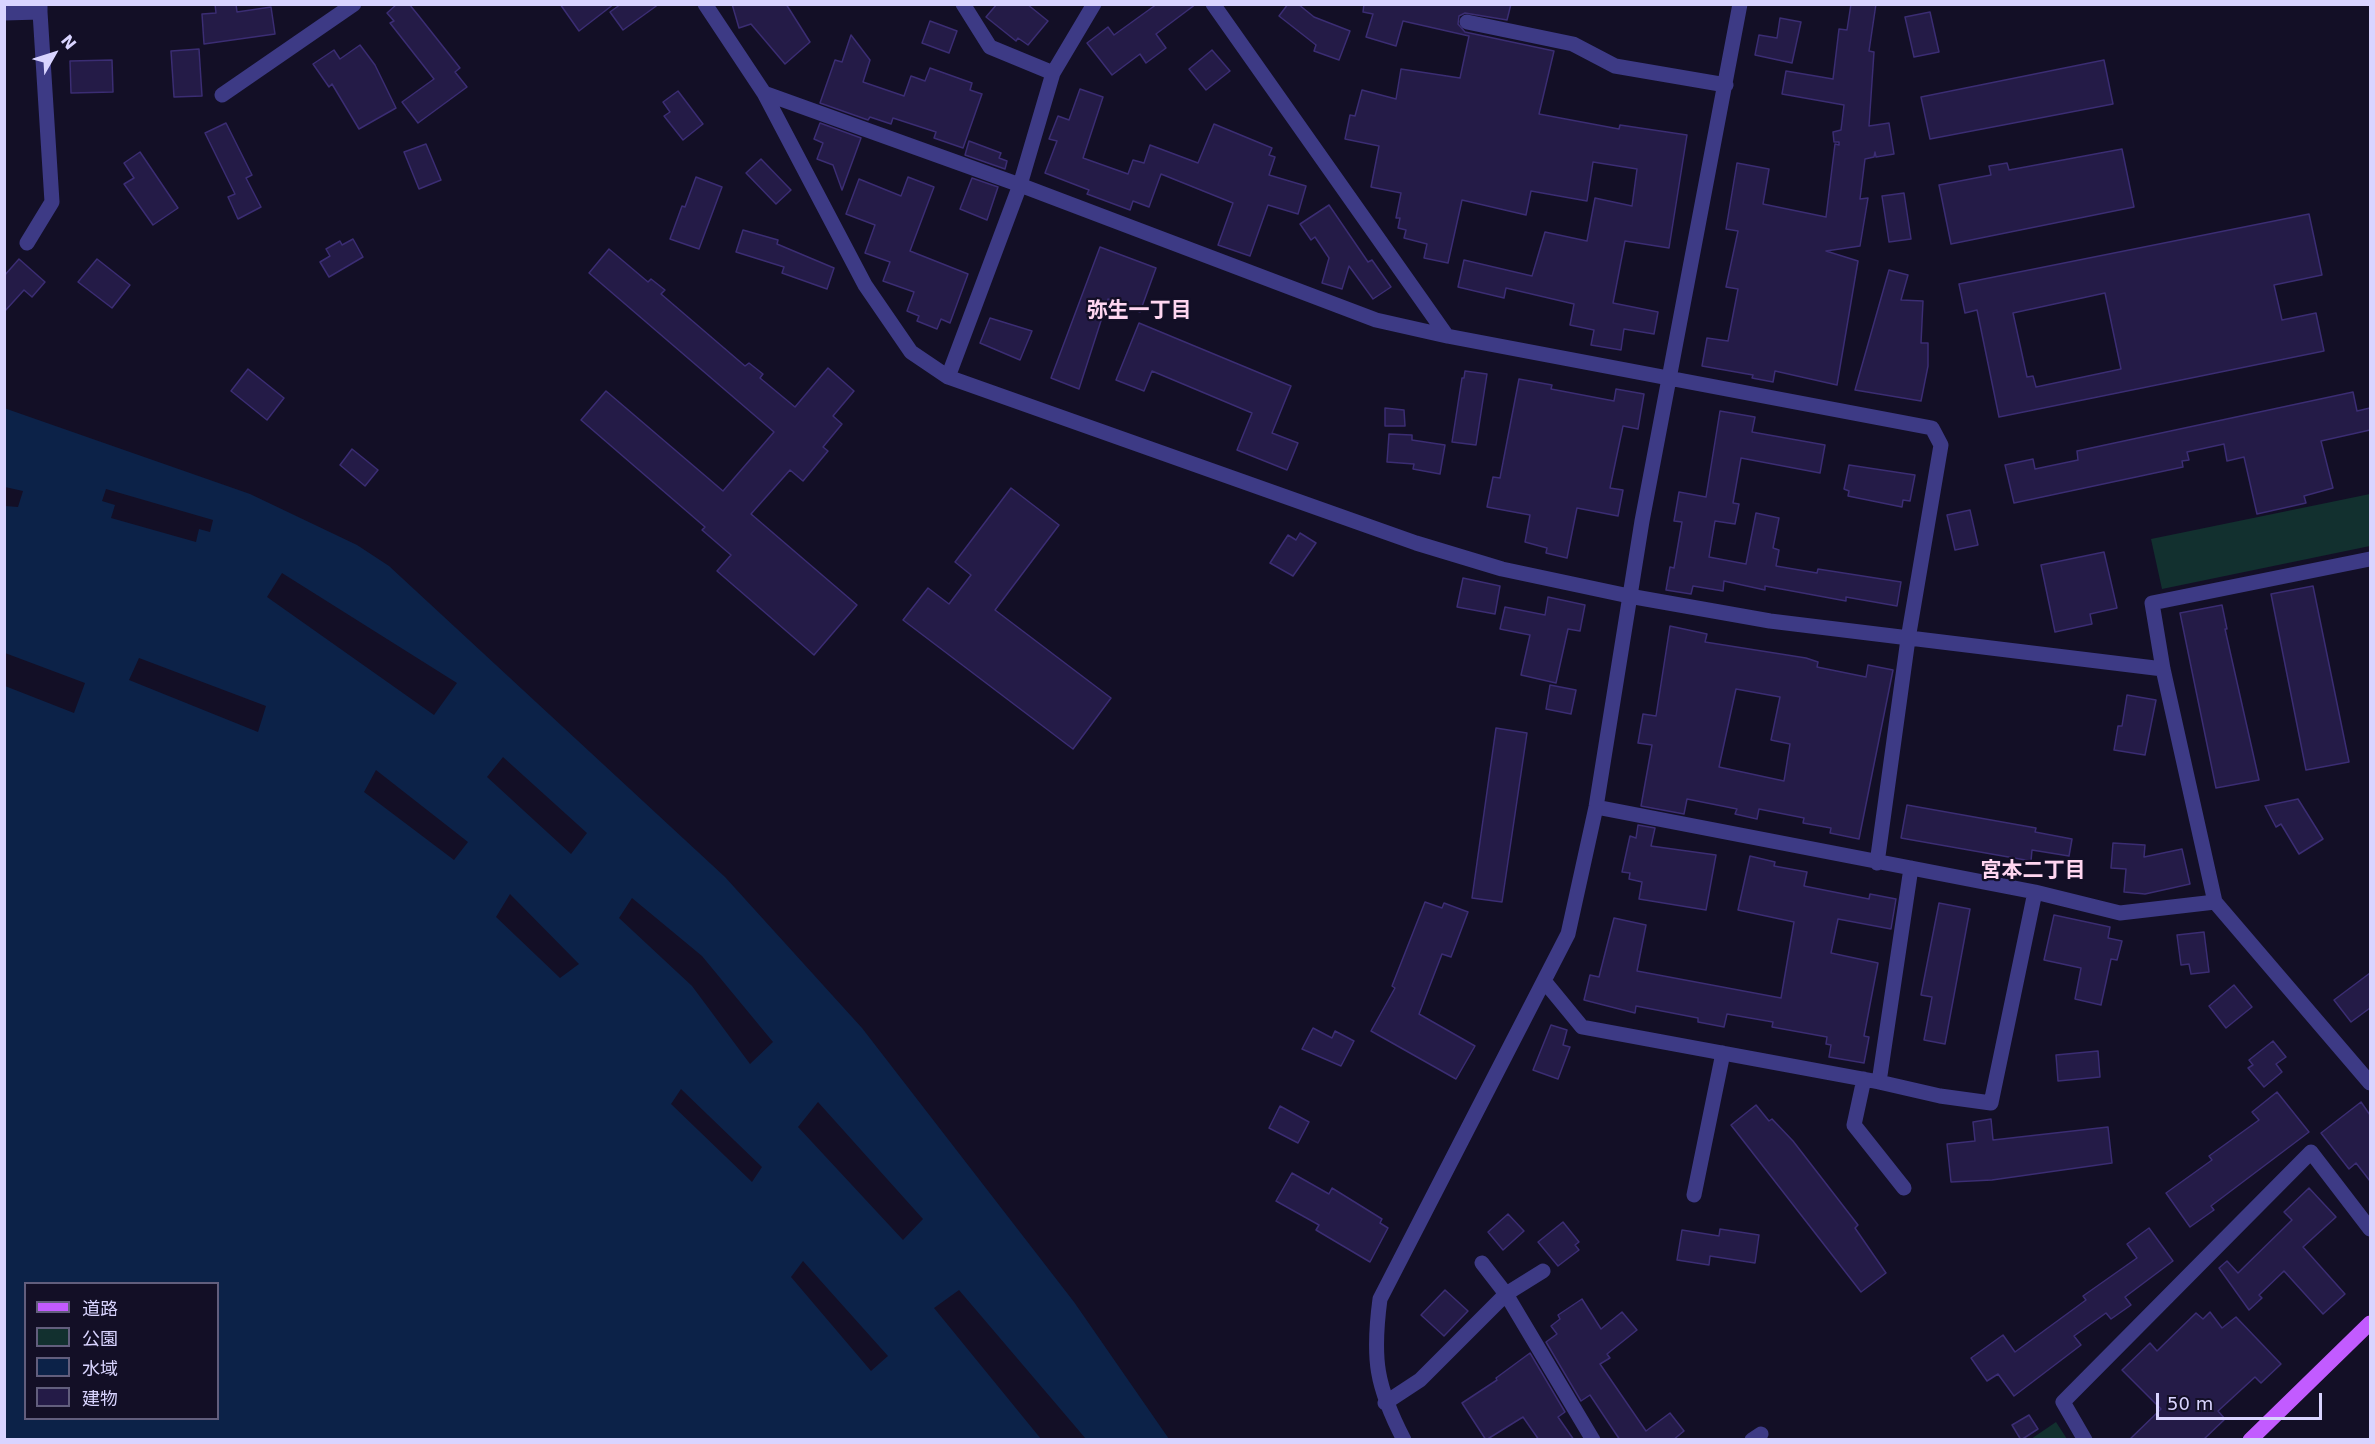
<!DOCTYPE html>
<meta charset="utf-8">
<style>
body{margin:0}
#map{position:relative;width:2375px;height:1444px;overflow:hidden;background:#130f26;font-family:"DejaVu Sans","Noto Sans JP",sans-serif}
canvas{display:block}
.frame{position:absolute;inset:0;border:6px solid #d9d4ff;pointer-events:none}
.legend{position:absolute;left:24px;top:1282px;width:195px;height:138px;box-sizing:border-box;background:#130f26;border:2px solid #625e7d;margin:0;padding:8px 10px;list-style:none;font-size:18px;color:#d9d4ff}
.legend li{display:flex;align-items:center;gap:12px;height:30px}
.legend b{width:30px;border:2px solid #625e7d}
.north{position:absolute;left:24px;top:24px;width:60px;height:60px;-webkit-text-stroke:4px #130f26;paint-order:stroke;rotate:51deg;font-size:16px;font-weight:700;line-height:24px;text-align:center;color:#d9d4ff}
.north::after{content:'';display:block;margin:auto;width:21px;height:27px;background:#d9d4ff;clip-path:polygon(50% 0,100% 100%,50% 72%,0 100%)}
.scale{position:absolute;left:2156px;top:1393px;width:166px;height:27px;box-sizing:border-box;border:3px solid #d9d4ff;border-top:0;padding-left:8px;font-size:18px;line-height:21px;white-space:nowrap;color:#d9d4ff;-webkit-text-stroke:4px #130f26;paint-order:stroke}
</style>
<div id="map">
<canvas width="2375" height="1444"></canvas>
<div class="frame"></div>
<ul class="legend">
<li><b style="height:8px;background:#c25bff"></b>道路</li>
<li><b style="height:16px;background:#12302f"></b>公園</li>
<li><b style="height:16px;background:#0c2248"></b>水域</li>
<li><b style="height:16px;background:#241b47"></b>建物</li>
</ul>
<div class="north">N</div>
<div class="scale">50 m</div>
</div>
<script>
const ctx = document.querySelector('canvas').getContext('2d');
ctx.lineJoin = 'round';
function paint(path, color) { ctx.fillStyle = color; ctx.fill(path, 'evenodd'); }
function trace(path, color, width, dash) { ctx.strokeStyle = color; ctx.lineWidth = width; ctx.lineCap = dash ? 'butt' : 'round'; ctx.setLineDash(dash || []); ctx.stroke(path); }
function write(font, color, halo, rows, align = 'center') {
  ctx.font = font + ' "DejaVu Sans","Noto Sans JP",sans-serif'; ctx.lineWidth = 4.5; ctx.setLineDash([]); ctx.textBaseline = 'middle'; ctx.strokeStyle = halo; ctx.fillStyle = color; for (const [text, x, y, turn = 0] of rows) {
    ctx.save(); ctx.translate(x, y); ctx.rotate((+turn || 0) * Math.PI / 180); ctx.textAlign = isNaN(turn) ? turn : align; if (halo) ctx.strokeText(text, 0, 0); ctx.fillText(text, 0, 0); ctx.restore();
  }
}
paint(new Path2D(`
 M 2370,494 L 2370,546 L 2162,589 L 2151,539 Z
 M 2056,1422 L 2067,1439 L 2031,1439 Z`), '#12302f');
paint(new Path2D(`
 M 4,408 L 250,494 L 357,545 L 389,566 L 725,877 L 862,1028 L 1074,1302 L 1169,1439 L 5,1439 ZM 26,1284 L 218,1284 L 218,1418 L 26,1418 Z`), '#0c2248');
paint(new Path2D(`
 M 5,487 L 23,491 L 18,507 L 5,506 Z
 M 106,489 L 213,520 L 210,532 L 199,529 L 196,542 L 111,518 L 115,505 L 102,501 Z
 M 282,573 L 457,683 L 434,715 L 267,597 Z
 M 5,653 L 85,683 L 74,713 L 5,686 Z
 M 139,658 L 266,706 L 258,732 L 129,680 Z
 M 503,757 L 587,833 L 571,854 L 487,777 Z
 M 376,770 L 468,842 L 454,860 L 364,792 Z
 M 510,894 L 579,964 L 560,978 L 496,917 Z
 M 632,898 L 702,956 L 773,1042 L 750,1064 L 692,986 L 619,918 Z
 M 681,1089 L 762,1167 L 752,1182 L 671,1104 Z
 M 818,1102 L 923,1219 L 903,1240 L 798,1127 Z
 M 803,1261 L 888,1356 L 871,1371 L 791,1277 Z
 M 959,1290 L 1086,1439 L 1041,1439 L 934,1308 Z`), '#130f26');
const building = new Path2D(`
 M 215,4 L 236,4 L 237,12 L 271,7 L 275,34 L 204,44 L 202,14 L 216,13 Z
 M 397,4 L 409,4 L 418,15 L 460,68 L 455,72 L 467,87 L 418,123 L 402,102 L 434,79 L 390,23 L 394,21 L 387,13 Z
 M 560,4 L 614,4 L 579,31 Z
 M 621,4 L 659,4 L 623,30 L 610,12 Z
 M 732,4 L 786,4 L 810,42 L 785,64 L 751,24 L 739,28 Z
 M 997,4 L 1027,4 L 1048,21 L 1028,45 L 1018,38 L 1016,41 L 986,17 Z
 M 1157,4 L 1196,4 L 1156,34 L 1166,48 L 1146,63 L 1140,54 L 1112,75 L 1087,43 L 1108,27 L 1114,35 Z
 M 1288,4 L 1298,4 L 1314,17 L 1350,31 L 1339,60 L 1314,51 L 1316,45 L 1279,16 Z
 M 1364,4 L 1511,4 L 1507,20 L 1465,13 L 1459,16 L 1458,24 L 1465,32 L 1554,51 L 1539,114 L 1619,129 L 1620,125 L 1687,135 L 1669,248 L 1625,241 L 1613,303 L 1658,312 L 1654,334 L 1624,329 L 1621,350 L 1591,345 L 1594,330 L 1570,325 L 1574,304 L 1506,288 L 1504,298 L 1458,287 L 1464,260 L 1532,276 L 1545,232 L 1587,241 L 1595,198 L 1632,206 L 1637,169 L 1593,162 L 1587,201 L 1531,191 L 1526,215 L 1462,200 L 1448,263 L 1424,258 L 1427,244 L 1404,238 L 1406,230 L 1398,228 L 1400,218 L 1396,218 L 1401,193 L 1371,187 L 1379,146 L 1345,139 L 1350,115 L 1355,116 L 1362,90 L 1396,99 L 1401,69 L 1460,78 L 1469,36 L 1403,21 L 1396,46 L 1366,37 L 1373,14 L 1363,12 Z
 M 1851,4 L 1876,4 L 1869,51 L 1874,52 L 1869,126 L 1889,123 L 1894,154 L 1876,157 L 1875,152 L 1874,157 L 1865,159 L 1860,199 L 1868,198 L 1860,246 L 1826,251 L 1858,261 L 1837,385 L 1775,371 L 1773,382 L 1752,378 L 1753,375 L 1702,366 L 1707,338 L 1728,341 L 1738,289 L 1726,287 L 1738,231 L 1726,229 L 1737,163 L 1769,169 L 1763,204 L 1826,217 L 1835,144 L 1839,145 L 1839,142 L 1834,142 L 1833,132 L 1841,130 L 1844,105 L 1782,94 L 1786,71 L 1833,79 L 1839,29 L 1847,30 Z
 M 1930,12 L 1939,52 L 1914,57 L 1905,17 Z
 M 1780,18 L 1801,22 L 1792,63 L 1755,55 L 1759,35 L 1777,38 Z
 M 930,21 L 957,31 L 949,53 L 922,43 Z
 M 851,35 L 870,60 L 863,82 L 904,96 L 911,76 L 925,81 L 930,68 L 972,83 L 970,90 L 982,94 L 963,148 L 934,138 L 936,132 L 893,118 L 891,124 L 870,117 L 868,120 L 820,103 L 835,60 L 842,62 Z
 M 360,45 L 375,65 L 396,108 L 359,129 L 332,84 L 329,87 L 313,64 L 334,50 L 340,59 Z
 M 199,49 L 202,96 L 174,97 L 171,51 Z
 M 1212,50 L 1230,71 L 1206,90 L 1189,69 Z
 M 112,60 L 113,92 L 71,93 L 70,61 Z
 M 2104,60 L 2113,104 L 1930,139 L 1921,97 Z
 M 1080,89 L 1103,97 L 1083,158 L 1128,174 L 1133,160 L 1144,163 L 1150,145 L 1198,163 L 1214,124 L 1272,148 L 1269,155 L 1275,157 L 1269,175 L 1306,186 L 1298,214 L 1268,205 L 1250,256 L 1218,245 L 1233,203 L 1161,174 L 1149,207 L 1133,201 L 1130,210 L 1087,194 L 1089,190 L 1045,173 L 1057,141 L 1049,139 L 1058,116 L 1069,120 Z
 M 678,91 L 703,124 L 683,140 L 664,116 L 670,112 L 663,102 Z
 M 226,123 L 252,175 L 246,178 L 261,207 L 238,219 L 228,197 L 235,194 L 205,133 Z
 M 820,123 L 861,138 L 842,190 L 833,165 L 817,159 L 823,143 L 814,139 Z
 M 969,141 L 1001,153 L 999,158 L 1007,161 L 1005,169 L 965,155 Z
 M 426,144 L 441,180 L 419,189 L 404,152 Z
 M 2122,149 L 2134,207 L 1951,244 L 1939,185 L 1991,175 L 1989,166 L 2007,163 L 2009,170 Z
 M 140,152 L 178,208 L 153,225 L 124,184 L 134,178 L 124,163 Z
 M 761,159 L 791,190 L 776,204 L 746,173 Z
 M 696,177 L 722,187 L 699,249 L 670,239 L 682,206 L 685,207 Z
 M 908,177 L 934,187 L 910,251 L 968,274 L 950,323 L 941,319 L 937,329 L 917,321 L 919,316 L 907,311 L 914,292 L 883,281 L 890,262 L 865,253 L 875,225 L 846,214 L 859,179 L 901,196 Z
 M 972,178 L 998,187 L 987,220 L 960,209 Z
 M 1904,193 L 1911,239 L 1889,242 L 1882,196 Z
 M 1329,205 L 1368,262 L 1372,260 L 1391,287 L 1373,299 L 1349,266 L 1342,289 L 1322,283 L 1329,258 L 1315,237 L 1311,240 L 1300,224 Z
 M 2309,214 L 2322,275 L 2274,285 L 2282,320 L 2316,313 L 2324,351 L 1999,417 L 1977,310 L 1965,313 L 1959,284 ZM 2105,293 L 2121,369 L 2036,387 L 2033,376 L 2027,377 L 2013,313 Z
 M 743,230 L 778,240 L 777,244 L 834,268 L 827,289 L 782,273 L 784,267 L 736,252 Z
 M 353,239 L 363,257 L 329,277 L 320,262 L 330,256 L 326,249 L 340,241 L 342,245 Z
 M 1100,247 L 1156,268 L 1140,312 L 1108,299 L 1079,389 L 1051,378 Z
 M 609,249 L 648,282 L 651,279 L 665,290 L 661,294 L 745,366 L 749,363 L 763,374 L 760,378 L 795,407 L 828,368 L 854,391 L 833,416 L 842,424 L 823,447 L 828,451 L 803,481 L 790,470 L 751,514 L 857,605 L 814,655 L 717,571 L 731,555 L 702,530 L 705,527 L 581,420 L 606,391 L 723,491 L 774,432 L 589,273 Z
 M 19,259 L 45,282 L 32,297 L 24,290 L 4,312 L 4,276 Z
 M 97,259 L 130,285 L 112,308 L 78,282 Z
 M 1889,270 L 1908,275 L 1901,300 L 1923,301 L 1921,343 L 1928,343 L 1928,366 L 1921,401 L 1855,390 Z
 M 990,318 L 1032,331 L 1020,360 L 980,343 Z
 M 1139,323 L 1291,386 L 1272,433 L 1298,443 L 1287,470 L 1237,450 L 1252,413 L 1152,371 L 1144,391 L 1116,380 Z
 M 248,369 L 284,398 L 267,420 L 231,391 Z
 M 1465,371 L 1487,374 L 1476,445 L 1452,442 L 1462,378 L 1464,378 Z
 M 1519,379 L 1552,385 L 1551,389 L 1614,401 L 1616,389 L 1644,394 L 1638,429 L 1623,426 L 1610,488 L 1623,490 L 1618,516 L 1577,508 L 1567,558 L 1546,553 L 1547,548 L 1525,542 L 1530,515 L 1487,507 L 1493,477 L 1500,478 Z
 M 2353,392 L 2357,411 L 2370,408 L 2370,430 L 2321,441 L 2333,488 L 2304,496 L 2306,503 L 2257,514 L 2244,457 L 2227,461 L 2224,444 L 2187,452 L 2189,460 L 2182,461 L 2183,467 L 2014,503 L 2005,465 L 2033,459 L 2035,469 L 2078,460 L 2077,451 Z
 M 1385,408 L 1404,410 L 1405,426 L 1385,426 Z
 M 1720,411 L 1755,417 L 1752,432 L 1825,445 L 1820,473 L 1741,458 L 1733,503 L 1739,504 L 1735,524 L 1715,521 L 1709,557 L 1746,564 L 1756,513 L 1779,518 L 1773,548 L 1779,550 L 1776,566 L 1817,573 L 1818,569 L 1901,582 L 1897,606 L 1846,597 L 1846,601 L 1765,586 L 1765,590 L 1724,581 L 1723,591 L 1693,586 L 1691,594 L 1666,590 L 1670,567 L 1674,568 L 1682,522 L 1674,521 L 1679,492 L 1706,497 Z
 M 1389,434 L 1412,435 L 1412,440 L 1445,445 L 1440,474 L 1413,469 L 1414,464 L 1387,462 Z
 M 352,449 L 378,470 L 365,486 L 340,465 Z
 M 1849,465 L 1915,475 L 1910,501 L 1903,500 L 1902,507 L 1848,496 L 1849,491 L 1844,489 Z
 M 1011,488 L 1059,525 L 995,610 L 1111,698 L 1073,749 L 903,620 L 928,588 L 949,604 L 971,575 L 955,562 Z
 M 1970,510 L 1978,545 L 1955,550 L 1947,515 Z
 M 1300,533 L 1316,543 L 1293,576 L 1270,563 L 1288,535 L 1296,540 Z
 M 2104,552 L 2117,608 L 2090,614 L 2092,624 L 2055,632 L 2041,565 Z
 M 1463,578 L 1500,586 L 1495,614 L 1457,607 Z
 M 2313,586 L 2349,762 L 2306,770 L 2271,594 Z
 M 1548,597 L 1585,605 L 1580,631 L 1568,629 L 1556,683 L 1521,675 L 1530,635 L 1500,629 L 1505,607 L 1545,615 Z
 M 2222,605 L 2227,629 L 2225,629 L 2259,780 L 2216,788 L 2180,613 Z
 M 1670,626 L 1707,634 L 1705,642 L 1806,658 L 1818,662 L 1817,667 L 1866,677 L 1868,665 L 1893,670 L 1859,839 L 1830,833 L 1831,828 L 1803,823 L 1804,818 L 1759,809 L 1757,819 L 1735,814 L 1737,809 L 1687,799 L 1684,814 L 1641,806 L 1652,745 L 1638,743 L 1643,714 L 1656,716 ZM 1736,689 L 1780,697 L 1771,740 L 1790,744 L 1784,781 L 1719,767 Z
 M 1550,685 L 1576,690 L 1571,714 L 1546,709 Z
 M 2127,695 L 2156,700 L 2145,755 L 2114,750 L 2118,726 L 2122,726 Z
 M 1496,728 L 1527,733 L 1502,902 L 1472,898 Z
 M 2298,799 L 2323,839 L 2299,854 L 2281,824 L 2276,827 L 2265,806 Z
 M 1907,805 L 2036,828 L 2035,832 L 2072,839 L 2069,856 L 2032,850 L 2031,861 L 1901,838 Z
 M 1638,825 L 1655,828 L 1651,846 L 1716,855 L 1706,910 L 1639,899 L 1642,882 L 1629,879 L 1630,873 L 1622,872 L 1630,836 L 1636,838 Z
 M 2113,843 L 2145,845 L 2144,857 L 2182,849 L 2190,884 L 2145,894 L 2124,892 L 2126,869 L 2111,868 Z
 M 1750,856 L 1775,862 L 1774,866 L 1807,872 L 1804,886 L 1869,899 L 1870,894 L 1896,899 L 1891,929 L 1838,919 L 1831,953 L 1878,963 L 1864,1036 L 1869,1037 L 1864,1063 L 1829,1057 L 1831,1045 L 1826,1044 L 1827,1037 L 1772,1027 L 1773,1022 L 1727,1014 L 1724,1027 L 1698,1022 L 1698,1018 L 1636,1006 L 1635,1013 L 1584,1000 L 1590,975 L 1599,977 L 1614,918 L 1646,925 L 1637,971 L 1781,998 L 1794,922 L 1738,910 Z
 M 1425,902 L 1442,908 L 1444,903 L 1468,912 L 1451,957 L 1442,954 L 1419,1014 L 1475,1046 L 1456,1079 L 1371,1031 L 1395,988 L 1392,986 Z
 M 1939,903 L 1970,909 L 1945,1044 L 1924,1040 L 1932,997 L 1921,995 Z
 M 2054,915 L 2110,927 L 2108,938 L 2122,941 L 2117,960 L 2111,959 L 2101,1005 L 2075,999 L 2081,968 L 2044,960 Z
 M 2204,932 L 2209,972 L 2191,974 L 2189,964 L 2181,965 L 2177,935 Z
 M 2370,973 L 2370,1008 L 2351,1022 L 2334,1000 Z
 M 2234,985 L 2252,1007 L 2226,1028 L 2209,1006 Z
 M 1551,1025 L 1567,1030 L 1563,1045 L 1570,1047 L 1558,1079 L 1533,1070 Z
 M 1313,1028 L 1332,1038 L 1335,1031 L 1354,1041 L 1341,1066 L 1302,1049 Z
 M 2273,1041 L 2286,1057 L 2276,1064 L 2282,1072 L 2264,1087 L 2248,1068 L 2253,1065 L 2249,1060 Z
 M 2098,1051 L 2100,1077 L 2058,1081 L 2056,1055 Z
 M 2277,1092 L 2309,1132 L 2211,1206 L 2214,1210 L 2190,1227 L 2166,1193 L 2212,1160 L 2209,1156 L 2259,1120 L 2252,1112 Z
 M 2361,1102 L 2370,1115 L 2370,1181 L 2356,1163 L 2349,1169 L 2321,1133 Z
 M 1756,1105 L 1769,1121 L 1772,1119 L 1793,1141 L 1858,1225 L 1855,1228 L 1886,1273 L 1861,1292 L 1731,1125 Z
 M 1280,1106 L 1309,1122 L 1298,1143 L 1269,1128 Z
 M 1991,1119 L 1993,1140 L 2108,1127 L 2112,1163 L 1992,1180 L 1951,1182 L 1947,1144 L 1975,1141 L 1973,1122 Z
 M 1292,1173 L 1329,1194 L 1332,1188 L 1382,1219 L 1380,1223 L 1388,1228 L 1370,1262 L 1316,1230 L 1319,1225 L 1276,1201 Z
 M 2309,1188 L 2336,1217 L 2303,1247 L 2345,1294 L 2323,1314 L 2284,1271 L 2259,1295 L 2262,1298 L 2249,1310 L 2219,1268 L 2227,1261 L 2238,1273 L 2292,1220 L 2284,1212 Z
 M 1508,1214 L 1524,1231 L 1503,1250 L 1488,1232 Z
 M 1563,1222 L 1579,1242 L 1575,1245 L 1579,1250 L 1558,1266 L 1538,1242 Z
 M 2149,1228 L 2173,1261 L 2125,1297 L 2131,1305 L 2111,1319 L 2106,1313 L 2074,1336 L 2081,1345 L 2014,1396 L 1998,1374 L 1987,1381 L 1971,1358 L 2003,1335 L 2015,1352 L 2086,1300 L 2083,1296 L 2137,1258 L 2127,1244 Z
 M 1720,1229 L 1759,1235 L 1755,1263 L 1710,1256 L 1709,1265 L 1677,1260 L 1682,1230 L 1719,1236 Z
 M 1445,1290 L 1468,1311 L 1444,1336 L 1421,1315 Z
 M 1582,1299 L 1601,1329 L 1622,1312 L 1637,1330 L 1607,1354 L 1610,1358 L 1600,1364 L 1646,1431 L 1670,1413 L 1684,1431 L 1673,1440 L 1620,1440 L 1590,1395 L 1581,1401 L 1546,1342 L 1557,1334 L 1551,1326 L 1560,1319 L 1558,1315 Z
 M 2210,1312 L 2222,1328 L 2236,1317 L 2281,1364 L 2261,1383 L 2255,1377 L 2218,1411 L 2225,1419 L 2203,1440 L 2129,1440 L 2161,1409 L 2122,1370 L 2150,1343 L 2157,1351 L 2196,1313 L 2203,1319 Z
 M 1530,1353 L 1565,1412 L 1558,1417 L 1574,1440 L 1539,1440 L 1523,1417 L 1486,1440 L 1462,1403 L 1497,1380 L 1496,1378 Z
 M 2029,1415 L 2038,1429 L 2021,1440 L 2012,1425 Z`);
paint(building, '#241b47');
trace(building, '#3b2d73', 1.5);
trace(new Path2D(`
 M 705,4 L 764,93 L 865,285 L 911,352 L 948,377 L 1416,543 L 1502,569 L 1629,596 L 1770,621 L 2163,669
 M 963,4 L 990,47 L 1053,73
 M 1213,4 L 1447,336 L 1932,428 L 1941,445 L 1908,639 L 1877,863
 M 4,13 L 40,12 L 40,4
 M 1467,22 L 1573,44 L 1615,66 L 1726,85
 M 764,93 L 1020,185 L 1376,320 L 1447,336
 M 222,95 L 354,4
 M 27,243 L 52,202 L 40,12
 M 948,377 L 1020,185 L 1053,73 L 1094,4
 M 2370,559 L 2152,603 L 2163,669 L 2215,902 L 2370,1083
 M 1596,807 L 2035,892 L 2120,913 L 2215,902
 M 1545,982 L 1582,1027 L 1879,1082 L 1940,1096 L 1991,1103 L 2035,892
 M 1864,1079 L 1854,1125 L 1904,1188
 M 1879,1082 L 1911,868
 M 1694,1195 L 1723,1053
 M 1482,1263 L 1506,1294 L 1593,1440
 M 1385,1403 L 1420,1380 L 1506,1294 L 1543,1271
 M 1404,1440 C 1376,1386 1372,1359 1380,1299 L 1568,934 L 1596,807 L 1642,521 L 1740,4
 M 1752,1440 L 1761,1434
 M 2085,1440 L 2063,1402 L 2311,1152 L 2370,1229`), '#3d3a85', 15);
trace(new Path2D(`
 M 2250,1440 L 2370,1323`), '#c25bff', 15);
write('bold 21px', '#ffd6f0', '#130f26', [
 ["弥生一丁目",1139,312],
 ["宮本二丁目",2033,872]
]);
</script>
